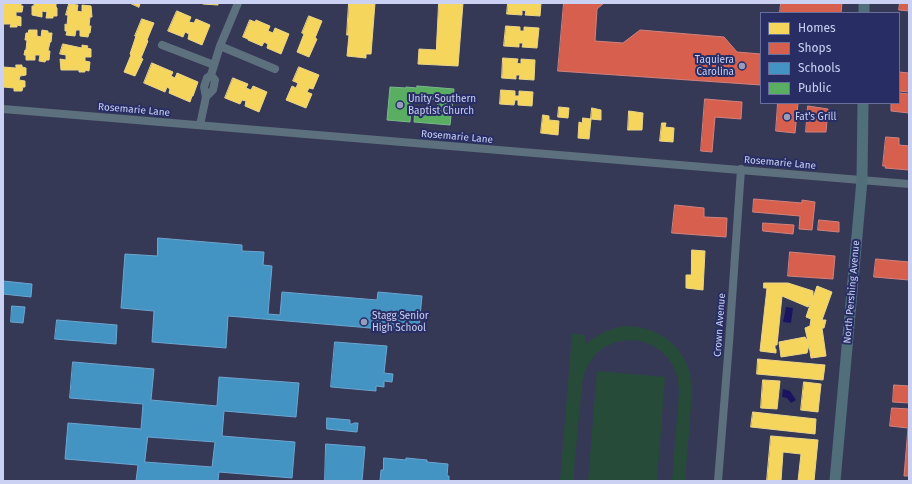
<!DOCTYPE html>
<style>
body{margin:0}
#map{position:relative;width:912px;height:484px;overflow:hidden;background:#363956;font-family:"Fira Sans",sans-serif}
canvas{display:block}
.frame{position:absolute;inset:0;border:4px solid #cad1f3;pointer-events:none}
.legend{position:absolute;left:760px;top:12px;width:140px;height:92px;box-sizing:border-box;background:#282e64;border:1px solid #696f9d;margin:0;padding:5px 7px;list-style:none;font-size:12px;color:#cad1f3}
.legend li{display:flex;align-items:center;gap:8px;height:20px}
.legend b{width:20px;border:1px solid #696f9d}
</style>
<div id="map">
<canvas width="912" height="484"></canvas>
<div class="frame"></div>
<ul class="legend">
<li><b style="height:11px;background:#f6d55c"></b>Homes</li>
<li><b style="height:11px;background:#d6604d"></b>Shops</li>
<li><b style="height:11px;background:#4393c3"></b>Schools</li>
<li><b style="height:11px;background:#5aae61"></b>Public</li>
</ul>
</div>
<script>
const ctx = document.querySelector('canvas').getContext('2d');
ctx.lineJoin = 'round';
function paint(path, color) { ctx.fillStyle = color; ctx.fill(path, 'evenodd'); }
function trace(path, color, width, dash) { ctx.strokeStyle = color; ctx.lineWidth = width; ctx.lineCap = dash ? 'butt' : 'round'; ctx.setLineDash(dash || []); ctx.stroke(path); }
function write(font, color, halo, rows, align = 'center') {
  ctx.font = font + ' "Fira Sans",sans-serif'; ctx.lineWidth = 4; ctx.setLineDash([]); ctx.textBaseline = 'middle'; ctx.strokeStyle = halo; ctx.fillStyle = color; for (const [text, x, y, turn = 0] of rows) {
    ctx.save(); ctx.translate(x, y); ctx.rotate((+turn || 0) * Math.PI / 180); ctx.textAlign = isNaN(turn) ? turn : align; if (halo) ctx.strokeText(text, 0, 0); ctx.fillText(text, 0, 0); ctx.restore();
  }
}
paint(new Path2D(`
 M 626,326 C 666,327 693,354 692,394 L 685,481 L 672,481 L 679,393 C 680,328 592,320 582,384 L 573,481 L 560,481 L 572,334 L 586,335 L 585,345 C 597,334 610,328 626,326 Z
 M 597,371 L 665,377 L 657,481 L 588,481 Z`), '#264c39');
paint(new Path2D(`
 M 786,307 L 793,308 L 791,323 L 783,322 Z
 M 783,389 L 790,391 L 796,400 L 791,403 L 787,398 L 782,397 Z`), '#1a135f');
const homes = new Path2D(`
 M 3,3 L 21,3 L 21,6 L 23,6 L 22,12 L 16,12 L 16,16 L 21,17 L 21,26 L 17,25 L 17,27 L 10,27 L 11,24 L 3,24 Z
 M 34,3 L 56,3 L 56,7 L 57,8 L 57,16 L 53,16 L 53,18 L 46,18 L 47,12 L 42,11 L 42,17 L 32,15 L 32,6 L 34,6 Z
 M 130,3 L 140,3 L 139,7 Z
 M 203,3 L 218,3 L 218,5 L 203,4 Z
 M 349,3 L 375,3 L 371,54 L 366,54 L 366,58 L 347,56 L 349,35 L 347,35 Z
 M 439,3 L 463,3 L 458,66 L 418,64 L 419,49 L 436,50 Z
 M 508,3 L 541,3 L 540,16 L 525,15 L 526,11 L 522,10 L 522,15 L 507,14 Z
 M 69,4 L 78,5 L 77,11 L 82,12 L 82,5 L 91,6 L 92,17 L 90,17 L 89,26 L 91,26 L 90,33 L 89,33 L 88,37 L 80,36 L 80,30 L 76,30 L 75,36 L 66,35 L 67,31 L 65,31 L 65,24 L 67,25 L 68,15 L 66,15 Z
 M 177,11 L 191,17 L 189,22 L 194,23 L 196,19 L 210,25 L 202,45 L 188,39 L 189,34 L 185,32 L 183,37 L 168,31 Z
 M 309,16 L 322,21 L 315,38 L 317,39 L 309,57 L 297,52 L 304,34 L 302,33 Z
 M 142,19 L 154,23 L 147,40 L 148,41 L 141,58 L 143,59 L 135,76 L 124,72 L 131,55 L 130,54 L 136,36 L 135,36 Z
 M 250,20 L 255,22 L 256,20 L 270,26 L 268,31 L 273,33 L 275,28 L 289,34 L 281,54 L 267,48 L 268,44 L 264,42 L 262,46 L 248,40 L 248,39 L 243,37 Z
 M 506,26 L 520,27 L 520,31 L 524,31 L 524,27 L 539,28 L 537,48 L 522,47 L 523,43 L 519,43 L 519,47 L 504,46 Z
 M 29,30 L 37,30 L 37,36 L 41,37 L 42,30 L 48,31 L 48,33 L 52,33 L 51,42 L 50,42 L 48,51 L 50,51 L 49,60 L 46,60 L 45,62 L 39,61 L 40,55 L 35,55 L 35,60 L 26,60 L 26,55 L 24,55 L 25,50 L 26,50 L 27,40 L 25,40 L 26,33 L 28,33 Z
 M 63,44 L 82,48 L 82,45 L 88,46 L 87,48 L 91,49 L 91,57 L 85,57 L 85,61 L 90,62 L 89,71 L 85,70 L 85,72 L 79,72 L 79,70 L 61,70 L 60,59 L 66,60 L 66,55 L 60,54 Z
 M 503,58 L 518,59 L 517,63 L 521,64 L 521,59 L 535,60 L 534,80 L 519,79 L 520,75 L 516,75 L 516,79 L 502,78 Z
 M 152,63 L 173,72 L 171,76 L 175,78 L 177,73 L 198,82 L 193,96 L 192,96 L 190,102 L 169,93 L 170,89 L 167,87 L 165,92 L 144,83 Z
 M 16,65 L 22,65 L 22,67 L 26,68 L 26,75 L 20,76 L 19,80 L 25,81 L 25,87 L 23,87 L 22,91 L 14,91 L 14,88 L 3,87 L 3,67 L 16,68 Z
 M 299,67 L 319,75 L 313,89 L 309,88 L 307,92 L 312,94 L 306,108 L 286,100 L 292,86 L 296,88 L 298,83 L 293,81 Z
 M 233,78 L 248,84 L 246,88 L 251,90 L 253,86 L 267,92 L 259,112 L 245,106 L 246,101 L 242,100 L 240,104 L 225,98 Z
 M 501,90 L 515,91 L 515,96 L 519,96 L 519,91 L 533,92 L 532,106 L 518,105 L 518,100 L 515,100 L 514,105 L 500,104 Z
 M 559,107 L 569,108 L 568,118 L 558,117 Z
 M 592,108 L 601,110 L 601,120 L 591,119 Z
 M 629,111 L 643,113 L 642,130 L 628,130 Z
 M 543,115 L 549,116 L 549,120 L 559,121 L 558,135 L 541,133 Z
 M 583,118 L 591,119 L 589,139 L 578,138 L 579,122 L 582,123 Z
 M 662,123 L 666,123 L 665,127 L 674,128 L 673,142 L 660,141 Z
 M 692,250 L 705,251 L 703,290 L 686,288 L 686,275 L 691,275 Z
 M 764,283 L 788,283 L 813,291 L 813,298 L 817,286 L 832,292 L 822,320 L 826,320 L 824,328 L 822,328 L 826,356 L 811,358 L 809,345 L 807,353 L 781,357 L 779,342 L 805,337 L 808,342 L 805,328 L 810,326 L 811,319 L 806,317 L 811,302 L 808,307 L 782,296 L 777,345 L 775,345 L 775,349 L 776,349 L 776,353 L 760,351 L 767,288 L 764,288 Z
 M 758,359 L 825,365 L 823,380 L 757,374 Z
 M 763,380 L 780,381 L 777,409 L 761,408 Z
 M 804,382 L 821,384 L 818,412 L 801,410 Z
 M 753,412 L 816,419 L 815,434 L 751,427 Z
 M 771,436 L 818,440 L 814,481 L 798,481 L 801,454 L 783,452 L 781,481 L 767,481 Z`);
paint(homes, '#f6d55c');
trace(homes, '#e9d489', 1);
const shops = new Path2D(`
 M 564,3 L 604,3 L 597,9 L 595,41 L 623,43 L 640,30 L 724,37 L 737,52 L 761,54 L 761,85 L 558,71 Z
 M 781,3 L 842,3 L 841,13 L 780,13 Z
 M 900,3 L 909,3 L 909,11 L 899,10 Z
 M 899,72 L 909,73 L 909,92 L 899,91 Z
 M 899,93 L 909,94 L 909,113 L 891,111 L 891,103 L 899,103 Z
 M 705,99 L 742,102 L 741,119 L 715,117 L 712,152 L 701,151 Z
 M 778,103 L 798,103 L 795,133 L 776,131 Z
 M 808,106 L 828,109 L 826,132 L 806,132 Z
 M 886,137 L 899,138 L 899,145 L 909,146 L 909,170 L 885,168 L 886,166 L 883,166 Z
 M 754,199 L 802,203 L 802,200 L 815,202 L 812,230 L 799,229 L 800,216 L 753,212 Z
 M 675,205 L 704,208 L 704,217 L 727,218 L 726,237 L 672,233 Z
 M 819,220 L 839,222 L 839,232 L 818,230 Z
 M 763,223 L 794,225 L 793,234 L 763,231 Z
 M 790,252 L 835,256 L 833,279 L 788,276 Z
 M 876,259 L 909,262 L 909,280 L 874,277 Z
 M 894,385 L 909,386 L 909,403 L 893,402 Z
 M 892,408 L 909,409 L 909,476 L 904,476 L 908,428 L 890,426 Z`);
paint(shops, '#d6604d');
trace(shops, '#d2827f', 1);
const schools = new Path2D(`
 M 158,238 L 242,245 L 242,251 L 264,252 L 263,265 L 272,266 L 268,314 L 280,315 L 282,292 L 377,300 L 378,292 L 422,296 L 419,327 L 406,326 L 406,331 L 228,316 L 226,348 L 152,342 L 154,311 L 121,308 L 125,254 L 157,256 Z
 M 3,281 L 32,284 L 31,297 L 3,294 Z
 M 12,306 L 25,307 L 23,323 L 11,322 Z
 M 57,320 L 117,325 L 116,344 L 55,339 Z
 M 335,342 L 387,346 L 384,373 L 393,374 L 392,382 L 384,381 L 384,387 L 376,386 L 376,391 L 331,387 Z
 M 73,362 L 154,369 L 151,400 L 217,406 L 219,377 L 299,383 L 296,417 L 224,411 L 222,436 L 295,442 L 292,478 L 219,472 L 218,481 L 136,481 L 138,465 L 65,459 L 68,423 L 141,429 L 143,404 L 70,398 ZM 148,437 L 215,442 L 212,467 L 145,462 Z
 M 327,418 L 350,420 L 350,424 L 352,424 L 354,423 L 358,423 L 357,432 L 327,429 Z
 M 326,444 L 365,447 L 362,481 L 325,481 Z
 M 384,458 L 406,460 L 406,458 L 427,460 L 427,462 L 448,464 L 447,476 L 449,476 L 449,481 L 380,481 L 381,470 L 383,470 Z`);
paint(schools, '#4393c3');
trace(schools, '#6ca6d1', 1);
const public = new Path2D(`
 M 417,86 L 454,89 L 450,125 L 414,122 L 415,109 L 437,111 L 438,100 L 415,98 L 416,97 L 412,96 L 410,122 L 387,120 L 390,87 L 406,88 L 406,87 L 417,88 Z`);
paint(public, '#5aae61');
trace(public, '#7cb88d', 1);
trace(new Path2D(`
 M 162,45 L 214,65
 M 220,46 L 275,69
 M 206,97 L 213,90 L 215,80 L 211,75
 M 3,109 L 909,184
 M 200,125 L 206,97 L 204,87 L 207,78 L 211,75 L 220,46 L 238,3
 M 718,481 L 729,343 L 741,169`), '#5d707d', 8);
trace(new Path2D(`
 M 864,13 L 864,3
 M 835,481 L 862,180 L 863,103`), '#516f7b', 11);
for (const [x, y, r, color] of [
 [742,66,4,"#969cbc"],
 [400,105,4,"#969cbc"],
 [787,117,4,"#969cbc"],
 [364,322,4,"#969cbc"]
]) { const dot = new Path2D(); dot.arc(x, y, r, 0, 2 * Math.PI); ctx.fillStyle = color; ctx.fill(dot); trace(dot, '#282e64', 1.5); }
write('10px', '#cad1f3', '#282e64', [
 ["Taquiera",734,60,"right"],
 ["Carolina",734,72,"right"],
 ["Unity Southern",408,99],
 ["Baptist Church",408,111],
 ["Fat's Grill",795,117],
 ["Stagg Senior",372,316],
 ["High School",372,328]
], 'left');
write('10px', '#cad1f3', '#282e64', [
 ["Rosemarie Lane",134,110,5],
 ["Rosemarie Lane",457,137,5],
 ["Rosemarie Lane",780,163,5],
 ["North Pershing Avenue",852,292,-85],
 ["Crown Avenue",720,325,-86]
]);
</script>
